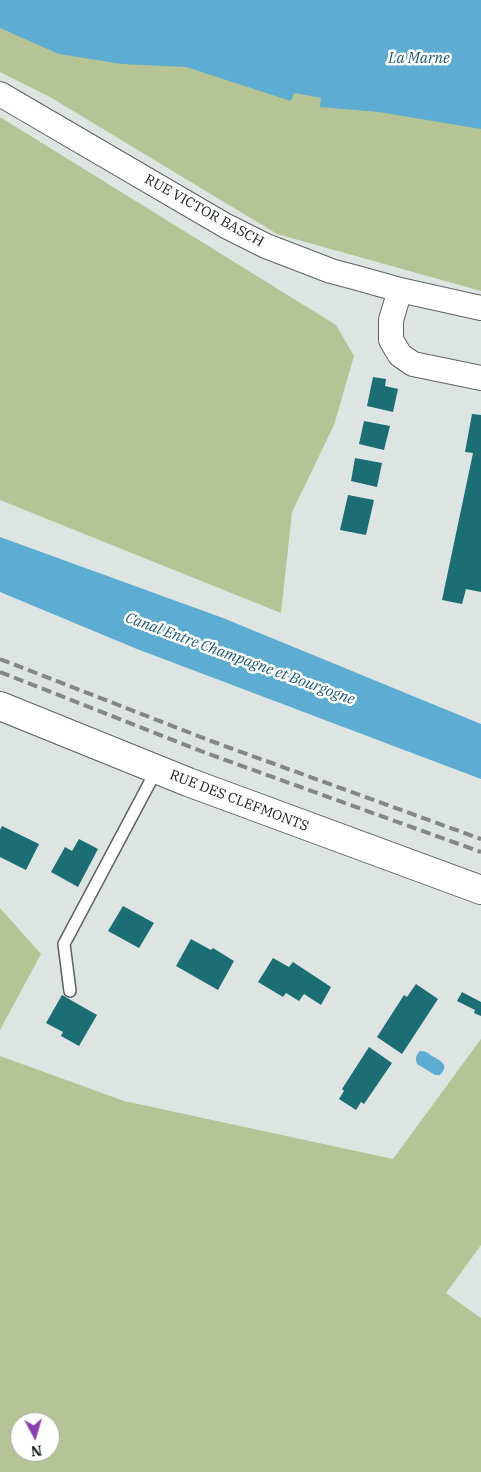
<!DOCTYPE html>
<style>
body{margin:0}
#map{position:relative;width:481px;height:1472px;overflow:hidden;background:#dee4e2;font-family:"IBM Plex Serif",serif}
canvas{display:block}
.north{position:absolute;left:10px;top:1412px;width:50px;height:50px;box-sizing:border-box;background:#fff;border:1px solid #a6a7a6;border-radius:50%;rotate:174deg;font-size:14px;font-weight:700;line-height:20px;text-align:center;color:#202221}
.north::after{content:'';display:block;margin:auto;width:18px;height:22px;background:#8940b2;clip-path:polygon(50% 0,100% 100%,50% 72%,0 100%)}
</style>
<div id="map">
<canvas width="481" height="1472"></canvas>
<div class="north">N</div>
</div>
<script>
const ctx = document.querySelector('canvas').getContext('2d');
ctx.lineJoin = 'round';
function paint(path, color) { ctx.fillStyle = color; ctx.fill(path, 'evenodd'); }
function trace(path, color, width, dash) { ctx.strokeStyle = color; ctx.lineWidth = width; ctx.lineCap = dash ? 'butt' : 'round'; ctx.setLineDash(dash || []); ctx.stroke(path); }
function write(font, color, halo, rows, align = 'center') {
  ctx.font = font + ' "IBM Plex Serif",serif'; ctx.lineWidth = 5; ctx.setLineDash([]); ctx.textBaseline = 'middle'; ctx.strokeStyle = halo; ctx.fillStyle = color; for (const [text, x, y, turn = 0] of rows) {
    ctx.save(); ctx.translate(x, y); ctx.rotate((+turn || 0) * Math.PI / 180); ctx.textAlign = isNaN(turn) ? turn : align; if (halo) ctx.strokeText(text, 0, 0); ctx.fillText(text, 0, 0); ctx.restore();
  }
}
paint(new Path2D(`
 M 0,0 L 481,96 L 481,291 L 277,234 L 50,97 L 0,72 Z
 M 0,117 L 336,325 L 354,356 L 334,425 L 292,512 L 281,613 L 0,500 Z
 M 0,908 L 41,954 L 0,1030 Z
 M 481,1039 L 481,1245 L 446,1293 L 481,1318 L 481,1472 L 0,1472 L 0,1056 L 124,1101 L 393,1159 ZM 20,1422 L 50,1422 L 50,1452 L 20,1452 Z`), '#b5c395');
paint(new Path2D(`
 M 0,0 L 481,0 L 481,129 L 379,112 L 320,107 L 321,98 L 294,93 L 291,101 L 186,67 L 122,64 L 59,54 L 0,28 Z
 M 0,537 L 223,618 L 481,724 L 481,779 L 137,649 L 0,592 Z
 M 420,1051 C 426,1051 428,1053 432,1056 C 441,1061 450,1065 440,1075 L 435,1075 L 417,1064 C 415,1058 416,1055 420,1051 Z`), '#5cadd1');
paint(new Path2D(`
 M 373,377 L 386,379 L 385,386 L 398,389 L 393,412 L 367,406 Z
 M 472,414 L 481,415 L 481,592 L 466,589 L 462,604 L 442,600 L 473,453 L 465,452 Z
 M 364,421 L 390,426 L 384,450 L 359,444 Z
 M 355,458 L 382,463 L 377,487 L 351,481 Z
 M 348,495 L 374,500 L 366,535 L 340,530 Z
 M 2,826 L 39,844 L 26,870 L 0,857 L 0,830 Z
 M 79,839 L 98,849 L 78,887 L 51,872 L 65,847 L 72,851 Z
 M 123,906 L 154,923 L 139,948 L 108,931 Z
 M 191,939 L 211,950 L 213,948 L 234,961 L 218,990 L 176,966 Z
 M 273,958 L 289,967 L 293,962 L 331,987 L 321,1005 L 304,994 L 299,1001 L 286,993 L 283,997 L 258,982 Z
 M 416,984 L 438,999 L 402,1054 L 377,1037 L 404,995 L 407,997 Z
 M 462,992 L 481,1002 L 481,1016 L 474,1013 L 475,1010 L 457,1001 Z
 M 62,995 L 97,1015 L 79,1046 L 61,1036 L 63,1032 L 46,1023 Z
 M 369,1047 L 392,1063 L 364,1104 L 361,1102 L 356,1110 L 339,1099 L 344,1091 L 342,1089 Z`), '#1b6e74');
const lane = new Path2D(`
 M 70,991 L 64,944 L 157,769`);
const street = new Path2D(`
 M 0,94 L 226,226 L 266,246 L 331,271 L 361,279 L 400,290 L 481,308
 M 400,290 L 391,320 L 391,340 L 400,355 L 413,364 L 481,378`);
const secondary = new Path2D(`
 M 0,706 L 188,782 L 481,890`);
trace(lane, '#5e6362', 14);
trace(street, '#5e6362', 26);
trace(secondary, '#5e6362', 30);
trace(lane, '#fff', 11);
trace(street, '#fff', 24);
trace(secondary, '#fff', 28);
trace(new Path2D(`
 M 0,659 L 211,741 L 481,839
 M 0,672 L 206,753 L 481,852`), '#838786', 4, [10, 5]);
write('14px', '#202221', '#fff', [
 ["RUE VICTOR BASCH",204,211,29],
 ["RUE DES CLEFMONTS",239,801,21]
]);
write('italic 15px', '#195872', '#fff', [
 ["La Marne",419,59],
 ["Canal Entre Champagne et Bourgogne",240,659,20]
]);
</script>
